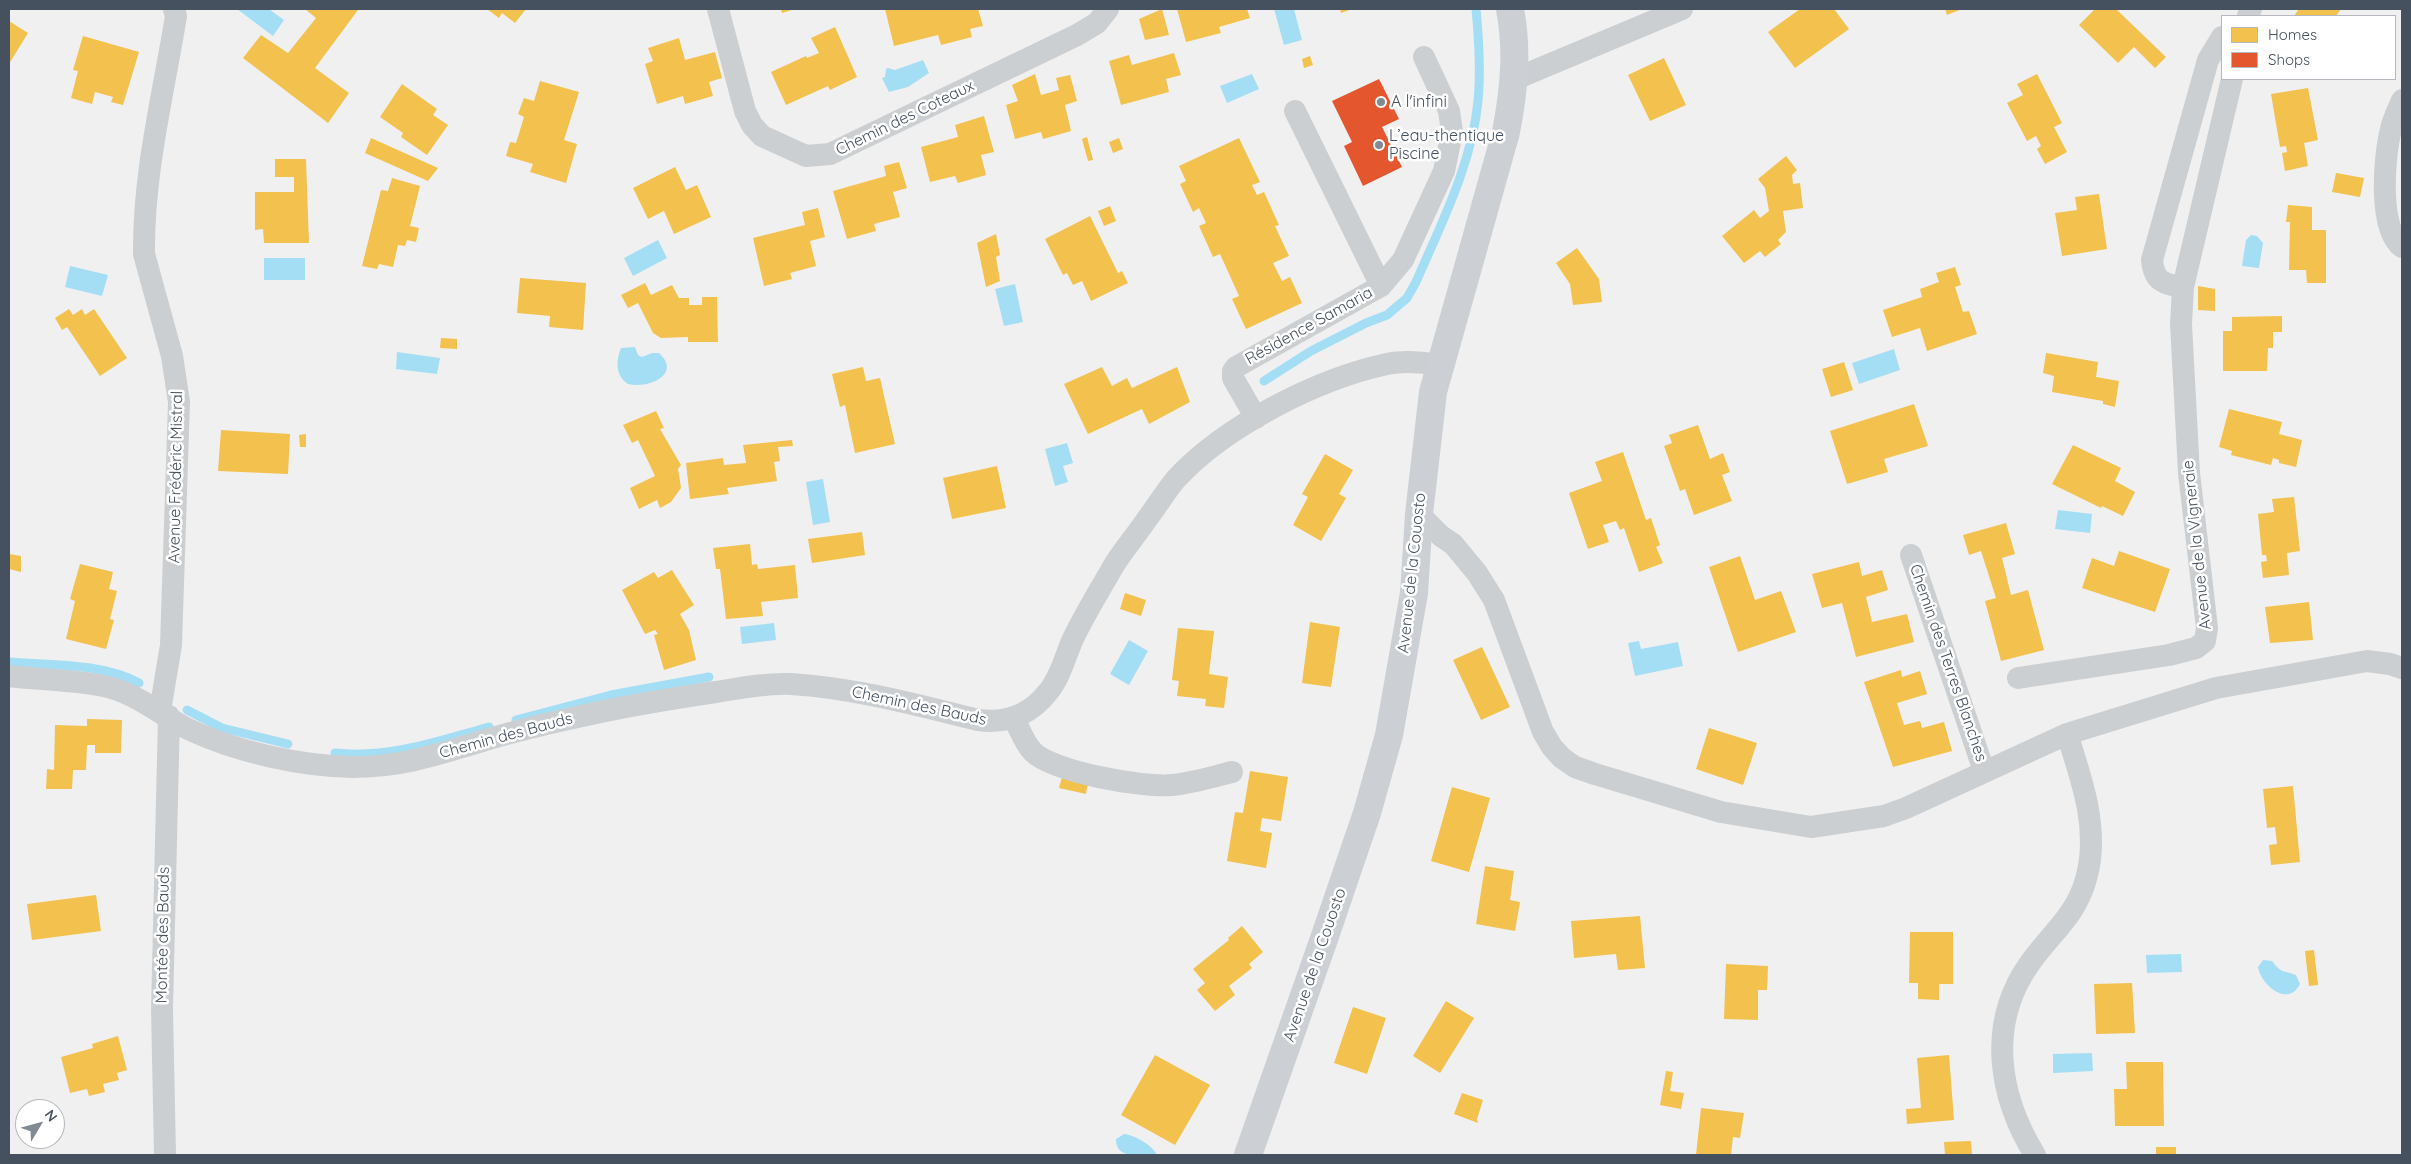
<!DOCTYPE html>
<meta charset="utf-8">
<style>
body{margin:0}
#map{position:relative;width:2411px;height:1164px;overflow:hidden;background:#f1f0f0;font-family:Quicksand,sans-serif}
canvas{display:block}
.frame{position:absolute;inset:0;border:10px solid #45515f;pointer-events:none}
.legend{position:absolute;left:2221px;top:15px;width:175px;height:65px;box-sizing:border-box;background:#fff;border:1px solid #b5b9bf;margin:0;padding:6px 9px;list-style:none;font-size:15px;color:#45515f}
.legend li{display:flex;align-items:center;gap:10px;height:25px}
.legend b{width:25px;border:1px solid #b5b9bf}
.north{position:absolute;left:15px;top:1099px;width:50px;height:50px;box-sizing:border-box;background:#fff;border:1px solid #b5b9bf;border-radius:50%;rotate:53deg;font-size:14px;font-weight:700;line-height:20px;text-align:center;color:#45515f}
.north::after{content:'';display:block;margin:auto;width:18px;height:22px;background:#818992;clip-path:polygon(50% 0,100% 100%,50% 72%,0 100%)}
</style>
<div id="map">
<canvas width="2411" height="1164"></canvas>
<div class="frame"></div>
<ul class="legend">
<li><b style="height:14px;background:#f2c14e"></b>Homes</li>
<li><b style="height:14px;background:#e4572e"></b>Shops</li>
</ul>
<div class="north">N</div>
</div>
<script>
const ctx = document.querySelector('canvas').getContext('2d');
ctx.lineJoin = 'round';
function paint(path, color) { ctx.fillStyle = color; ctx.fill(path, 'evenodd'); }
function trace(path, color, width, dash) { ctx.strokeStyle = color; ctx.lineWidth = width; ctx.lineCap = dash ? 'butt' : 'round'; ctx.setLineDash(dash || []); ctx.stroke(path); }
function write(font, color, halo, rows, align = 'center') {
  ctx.font = font + ' Quicksand,sans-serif'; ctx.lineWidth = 5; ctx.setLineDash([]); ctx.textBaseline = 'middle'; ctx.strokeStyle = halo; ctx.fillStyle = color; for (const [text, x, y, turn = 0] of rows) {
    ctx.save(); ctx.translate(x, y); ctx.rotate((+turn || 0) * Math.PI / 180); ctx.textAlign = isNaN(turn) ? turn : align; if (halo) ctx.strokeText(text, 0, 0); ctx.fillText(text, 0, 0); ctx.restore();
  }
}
paint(new Path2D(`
 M 237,9 L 269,9 L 284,20 L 273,36 Z
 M 1274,9 L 1294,9 L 1302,40 L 1284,45 Z
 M 923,60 L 929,73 L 908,87 L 889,92 L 882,78 L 885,77 L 886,69 L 888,68 L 895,70 Z
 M 1252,74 L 1259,89 L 1227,103 L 1220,86 Z
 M 2251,235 L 2257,236 L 2263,243 L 2259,268 L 2242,266 L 2246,240 Z
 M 658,240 L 667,258 L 633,276 L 624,258 Z
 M 264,258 L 305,258 L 305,280 L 264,280 Z
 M 70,266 L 108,275 L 102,296 L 65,287 Z
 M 1015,284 L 1023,322 L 1004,326 L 995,289 Z
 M 635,347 L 638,355 L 642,357 L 652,353 L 659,353 C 683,375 647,389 628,384 C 615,375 616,361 621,348 Z
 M 1894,349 L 1900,370 L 1859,384 L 1852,363 Z
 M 397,352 L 440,358 L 437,374 L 396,369 Z
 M 1067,443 L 1073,463 L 1063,466 L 1068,482 L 1055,486 L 1045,449 Z
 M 823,479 L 830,522 L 813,525 L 806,482 Z
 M 2058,510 L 2092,514 L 2090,533 L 2055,529 Z
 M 774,623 L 776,640 L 742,644 L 740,627 Z
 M 1129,640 L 1148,651 L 1129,685 L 1110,674 Z
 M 1639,641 L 1641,649 L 1678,642 L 1683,666 L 1635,676 L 1628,643 Z
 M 2181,954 L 2182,972 L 2147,973 L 2146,955 Z
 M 2263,960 L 2272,961 C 2282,974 2283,970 2296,975 L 2300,984 C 2288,1008 2261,985 2258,967 Z
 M 2092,1053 L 2093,1071 L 2053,1073 L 2053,1054 Z
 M 1124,1134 C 1134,1135 1153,1145 1157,1155 C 1143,1155 1115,1160 1116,1139 Z`), '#a4def4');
paint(new Path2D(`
 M 305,9 L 358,10 L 315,68 L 349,93 L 328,123 L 243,58 L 261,35 L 288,53 L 316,18 Z
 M 487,9 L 526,9 L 515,23 L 502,13 L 499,18 Z
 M 781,9 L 795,9 L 782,13 Z
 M 885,9 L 978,9 L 983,26 L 970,29 L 972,37 L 941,45 L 938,35 L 894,46 Z
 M 1162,9 L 1169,35 L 1145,40 L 1139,19 Z
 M 1177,9 L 1247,9 L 1250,18 L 1219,27 L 1221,33 L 1186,42 Z
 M 1340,9 L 1352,9 L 1341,13 Z
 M 1800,9 L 1834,9 L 1849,29 L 1795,68 L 1768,32 Z
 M 1945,9 L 1962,9 L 1947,15 Z
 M 2095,9 L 2116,9 L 2166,57 L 2155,68 L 2134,47 L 2118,63 L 2079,25 Z
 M 2299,9 L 2341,9 L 2336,16 L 2294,16 Z
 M 9,21 L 28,33 L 9,64 Z
 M 835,27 L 857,77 L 830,90 L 828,86 L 786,105 L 771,72 L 806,56 L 807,58 L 819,53 L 811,38 Z
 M 83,36 L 139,52 L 123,105 L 111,102 L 113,97 L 95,92 L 92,104 L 71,98 L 78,71 L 73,70 Z
 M 679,38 L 685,60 L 715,52 L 722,78 L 709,82 L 713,96 L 685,104 L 683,96 L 657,104 L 645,64 L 653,61 L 648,48 Z
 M 1174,53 L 1181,75 L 1166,79 L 1169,92 L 1121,105 L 1109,61 L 1129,55 L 1132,65 Z
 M 1310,56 L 1313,65 L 1304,68 L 1302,59 Z
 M 1664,58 L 1686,105 L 1650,121 L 1628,75 Z
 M 1035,74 L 1041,95 L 1059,90 L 1056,78 L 1070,75 L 1077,101 L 1065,105 L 1071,131 L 1043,139 L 1041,132 L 1015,139 L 1006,105 L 1018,101 L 1012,85 Z
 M 2037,74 L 2062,123 L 2054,127 L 2067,152 L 2045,164 L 2037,149 L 2041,146 L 2036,136 L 2027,141 L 2007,103 L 2023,95 L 2017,84 Z
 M 540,81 L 579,92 L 564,140 L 577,144 L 566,183 L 530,172 L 533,164 L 506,156 L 510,142 L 516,143 L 524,117 L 518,114 L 524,98 L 534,101 Z
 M 402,84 L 437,109 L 433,115 L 448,125 L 427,155 L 401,137 L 403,133 L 380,117 Z
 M 2308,88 L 2318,140 L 2304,143 L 2308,166 L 2285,171 L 2282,153 L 2287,152 L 2286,146 L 2280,147 L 2271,94 Z
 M 984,116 L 994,152 L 981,155 L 986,175 L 958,183 L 955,176 L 930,182 L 921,147 L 958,137 L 955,125 Z
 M 1087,137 L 1093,160 L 1088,161 L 1082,139 Z
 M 371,138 L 409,155 L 438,168 L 428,181 L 365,153 Z
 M 1119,138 L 1123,149 L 1113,153 L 1109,142 Z
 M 1239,138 L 1260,182 L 1252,185 L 1257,195 L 1264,192 L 1279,225 L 1275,226 L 1289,256 L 1273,263 L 1282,281 L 1290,277 L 1302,303 L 1246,329 L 1232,299 L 1239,296 L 1220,254 L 1213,257 L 1199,226 L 1206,223 L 1199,208 L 1193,212 L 1180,184 L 1186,181 L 1179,166 Z
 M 1786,156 L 1797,170 L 1792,175 L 1793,184 L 1800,183 L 1803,208 L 1783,211 L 1786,232 L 1778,240 L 1781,244 L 1765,257 L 1760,251 L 1744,263 L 1722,236 L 1754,210 L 1760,218 L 1769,211 L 1765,188 L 1758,179 Z
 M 275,159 L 306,159 L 309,243 L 264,243 L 263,229 L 255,230 L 255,192 L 294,192 L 294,177 L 275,177 Z
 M 899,162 L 907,188 L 893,192 L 900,217 L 874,224 L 876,231 L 847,239 L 833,191 L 886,176 L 884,166 Z
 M 675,167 L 686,190 L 697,185 L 711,217 L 674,234 L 664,211 L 648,219 L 633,188 Z
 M 2336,173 L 2364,178 L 2360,197 L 2332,192 Z
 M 392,178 L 420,186 L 410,226 L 419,228 L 416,242 L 407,240 L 405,246 L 398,245 L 393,267 L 379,264 L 377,269 L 362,266 L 381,190 L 388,191 Z
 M 2099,194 L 2107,249 L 2062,256 L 2055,213 L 2077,210 L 2075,197 Z
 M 2288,205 L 2312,207 L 2312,230 L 2326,230 L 2326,283 L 2307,283 L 2306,270 L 2289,270 L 2290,222 L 2286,222 Z
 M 1110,206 L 1116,221 L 1104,226 L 1098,211 Z
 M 818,208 L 825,237 L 810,241 L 816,266 L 790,273 L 792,279 L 764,286 L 753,238 L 805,225 L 802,212 Z
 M 1090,216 L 1118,273 L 1122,271 L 1128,283 L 1091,301 L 1082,281 L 1073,285 L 1067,273 L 1063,275 L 1045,239 Z
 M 996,234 L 1000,255 L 996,257 L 1000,281 L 986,287 L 977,243 Z
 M 1577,248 L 1599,279 L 1602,302 L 1573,305 L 1570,284 L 1556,263 Z
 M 1955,267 L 1961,285 L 1955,287 L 1963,312 L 1969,311 L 1977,334 L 1927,351 L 1920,328 L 1892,337 L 1883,310 L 1922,297 L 1920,289 L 1939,282 L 1936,273 Z
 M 520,278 L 586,283 L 583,330 L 549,327 L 550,316 L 517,313 Z
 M 645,283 L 651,295 L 672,285 L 679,298 L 689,298 L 689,305 L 702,305 L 702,297 L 717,297 L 718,342 L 688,342 L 688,337 L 661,338 L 653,333 L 638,303 L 628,308 L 621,295 Z
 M 2198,286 L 2215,289 L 2215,311 L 2198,310 Z
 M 69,309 L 73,315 L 82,309 L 85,315 L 94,309 L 127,358 L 100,376 L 67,327 L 62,330 L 55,318 Z
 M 2282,316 L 2282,332 L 2273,332 L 2273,348 L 2268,348 L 2267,371 L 2223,371 L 2223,331 L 2232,331 L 2232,317 Z
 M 441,338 L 457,339 L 457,349 L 440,348 Z
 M 2046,353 L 2098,362 L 2096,377 L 2119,381 L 2115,407 L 2103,404 L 2103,401 L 2052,392 L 2054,376 L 2043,373 Z
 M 1844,362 L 1853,390 L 1831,397 L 1822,369 Z
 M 863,367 L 866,381 L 880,378 L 895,444 L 855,453 L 845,405 L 840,407 L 832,374 Z
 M 1102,367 L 1112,386 L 1127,378 L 1132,388 L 1177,367 L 1190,402 L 1149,424 L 1142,409 L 1088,434 L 1064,384 Z
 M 1914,404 L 1928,446 L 1884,459 L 1888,472 L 1847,484 L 1830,431 Z
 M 2229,409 L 2282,422 L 2279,434 L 2302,440 L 2296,467 L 2279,463 L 2279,460 L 2273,458 L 2271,465 L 2231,455 L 2232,451 L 2219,447 Z
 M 656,411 L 664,428 L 660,429 L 681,465 L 678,469 L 681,488 L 671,502 L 660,508 L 657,500 L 639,509 L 630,488 L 655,476 L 638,440 L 632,443 L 623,425 Z
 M 1698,425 L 1710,459 L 1723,453 L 1730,472 L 1722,475 L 1732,501 L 1694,515 L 1685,489 L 1680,491 L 1664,446 L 1672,443 L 1669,435 Z
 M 221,430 L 290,434 L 288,474 L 218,471 Z
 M 306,434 L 306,447 L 300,447 L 299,435 Z
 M 792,440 L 793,446 L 778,447 L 780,461 L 774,462 L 777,481 L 727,488 L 729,494 L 690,499 L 686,463 L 723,458 L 724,465 L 746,463 L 743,445 Z
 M 2073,445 L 2121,468 L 2115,481 L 2135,492 L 2123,516 L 2102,506 L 2101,508 L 2052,484 Z
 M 1623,452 L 1646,520 L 1651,518 L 1660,545 L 1656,547 L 1663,563 L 1639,572 L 1624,528 L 1620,530 L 1616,521 L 1603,525 L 1609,542 L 1588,549 L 1569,493 L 1602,481 L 1595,462 Z
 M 1325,454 L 1353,470 L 1339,494 L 1346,498 L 1321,541 L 1293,525 L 1308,497 L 1302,494 Z
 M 997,466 L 1006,508 L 952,519 L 943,478 Z
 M 2294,497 L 2300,551 L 2287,553 L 2289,575 L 2263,578 L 2261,562 L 2267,561 L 2266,555 L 2262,555 L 2258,514 L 2274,512 L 2272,499 Z
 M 2006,523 L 2015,554 L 2002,558 L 2011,595 L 2028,590 L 2044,650 L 2001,661 L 1985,601 L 1996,598 L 1981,551 L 1969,555 L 1963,535 Z
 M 862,532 L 865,555 L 812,563 L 808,539 Z
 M 750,544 L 752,565 L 757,564 L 758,569 L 795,565 L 798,598 L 761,602 L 763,616 L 726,619 L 720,569 L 716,569 L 713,548 Z
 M 2119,551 L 2170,569 L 2155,612 L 2082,588 L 2092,558 L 2114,566 Z
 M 9,554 L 21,556 L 21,572 L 9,569 Z
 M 1740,556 L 1755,600 L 1781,591 L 1796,632 L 1738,652 L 1709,567 Z
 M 1859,562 L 1862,576 L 1882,570 L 1888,590 L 1866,597 L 1872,622 L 1907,614 L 1914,642 L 1856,657 L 1842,603 L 1822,608 L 1812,574 Z
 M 80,564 L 113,572 L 109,589 L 117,591 L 110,619 L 114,620 L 106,649 L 66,639 L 75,601 L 70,599 Z
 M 672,570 L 694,605 L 680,614 L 689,630 L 696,660 L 664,670 L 654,635 L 658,634 L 655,630 L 645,634 L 622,590 L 654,572 L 658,578 Z
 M 1125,593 L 1146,600 L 1141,616 L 1120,609 Z
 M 2309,602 L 2313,640 L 2270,643 L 2265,607 Z
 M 1310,622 L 1340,627 L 1331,687 L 1302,683 Z
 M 1178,628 L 1214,631 L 1209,674 L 1228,677 L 1224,708 L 1205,706 L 1206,699 L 1177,696 L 1179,681 L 1172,680 Z
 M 1482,647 L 1510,707 L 1481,720 L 1453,660 Z
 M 1901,670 L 1902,677 L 1920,671 L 1927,694 L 1897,703 L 1904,725 L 1920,721 L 1922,728 L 1944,722 L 1952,751 L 1893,767 L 1864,682 Z
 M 87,719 L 122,720 L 121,753 L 95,753 L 95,745 L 87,745 L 86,770 L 73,770 L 72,789 L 46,789 L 47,769 L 54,770 L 55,725 L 87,726 Z
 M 1709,728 L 1757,743 L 1743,785 L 1696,769 Z
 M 1250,771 L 1288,777 L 1281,821 L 1262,818 L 1260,831 L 1272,833 L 1266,868 L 1227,861 L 1235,812 L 1243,813 Z
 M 1062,777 L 1088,781 L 1086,794 L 1059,788 Z
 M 2293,786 L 2300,862 L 2271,865 L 2269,845 L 2277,844 L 2275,827 L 2267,828 L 2263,789 Z
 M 1452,787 L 1490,798 L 1469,872 L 1431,861 Z
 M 1485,866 L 1514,871 L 1510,900 L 1520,902 L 1515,931 L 1476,924 Z
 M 96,895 L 101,931 L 32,940 L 27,904 Z
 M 1640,916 L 1645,968 L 1618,970 L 1616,954 L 1574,958 L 1571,921 Z
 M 1242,926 L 1263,952 L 1249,964 L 1252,968 L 1229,986 L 1235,995 L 1215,1011 L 1197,990 L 1205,983 L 1193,969 L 1229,940 L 1228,938 Z
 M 1910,932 L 1953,932 L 1953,984 L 1939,984 L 1939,1000 L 1918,999 L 1918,983 L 1909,983 Z
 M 2314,950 L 2318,985 L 2309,986 L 2305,951 Z
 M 1726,964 L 1768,966 L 1767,990 L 1758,990 L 1758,1020 L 1724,1019 Z
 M 2132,983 L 2135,1033 L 2096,1034 L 2094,984 Z
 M 1446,1001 L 1474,1018 L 1440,1073 L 1413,1056 Z
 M 1353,1007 L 1386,1018 L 1367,1074 L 1334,1063 Z
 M 118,1036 L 127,1070 L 117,1073 L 119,1080 L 103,1084 L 105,1092 L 89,1096 L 87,1089 L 70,1093 L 61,1057 L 93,1048 L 92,1044 Z
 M 1155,1055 L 1210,1085 L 1175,1145 L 1121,1115 Z
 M 1949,1055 L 1954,1120 L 1907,1124 L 1906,1109 L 1921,1108 L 1917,1058 Z
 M 2126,1062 L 2163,1062 L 2164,1126 L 2115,1126 L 2114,1089 L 2127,1089 Z
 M 1666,1071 L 1673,1072 L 1670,1091 L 1684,1093 L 1681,1109 L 1660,1105 Z
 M 1462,1093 L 1483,1100 L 1477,1119 L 1478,1123 L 1454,1114 Z
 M 1701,1108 L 1744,1113 L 1740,1138 L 1733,1137 L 1731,1155 L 1696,1155 Z
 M 1971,1141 L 1972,1155 L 1945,1155 L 1944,1142 Z
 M 2156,1147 L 2176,1147 L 2176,1155 L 2156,1155 Z`), '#f2c14e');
paint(new Path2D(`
 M 1379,79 L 1399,119 L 1382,127 L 1402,167 L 1363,186 L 1344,146 L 1352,142 L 1332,101 Z`), '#e4572e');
trace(new Path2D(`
 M 1264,381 L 1311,351 L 1366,323 L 1387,315 L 1407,298 L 1416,282 C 1441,224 1472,164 1478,101 C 1481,70 1479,40 1476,9
 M 9,662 C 50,665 102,663 139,683
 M 187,710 L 222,728 L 288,744
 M 516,720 L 611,695 L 709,677
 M 335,753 C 388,759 439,741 489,727`), '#a4def4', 9);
trace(new Path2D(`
 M 718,9 L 745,111 L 752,125 L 762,136 L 806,156 L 830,154 L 1077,35 L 1097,23 L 1108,9
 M 2248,16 L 2251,9
 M 1515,79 L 1682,9
 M 2402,100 C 2398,110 2393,119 2391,129 C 2384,156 2378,229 2402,247
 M 1295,111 L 1381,286
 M 2183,287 C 2164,284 2154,282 2152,260 L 2208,60 L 2222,37
 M 1256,418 L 1233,378 L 1233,371 L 1236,367 L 1381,286 L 1403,260 L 1444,171 L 1452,132 L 1449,111 L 1424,57
 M 1419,514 L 1441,536 L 1453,544 L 1477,573 L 1494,600 L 1543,732 L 1552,747 L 1562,758 L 1575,767 L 1595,774 L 1721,812 L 1811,827 L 1884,816 L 1906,808 L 2067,734 L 2216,688 L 2367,661 L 2390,664 L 2402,668
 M 1911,555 L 1984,771
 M 9,676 C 41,680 89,680 118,690 C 144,699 164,717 188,729 C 236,752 300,766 353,767 C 399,767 433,756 476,743 C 507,733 541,725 573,718 C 620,707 668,699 716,692 C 741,688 766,683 791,684 C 855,688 917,705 978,720 C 1007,724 1030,715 1048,692 C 1060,678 1065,657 1072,641 C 1084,615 1100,590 1114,565 C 1124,549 1137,534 1147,519 C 1157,506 1166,491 1176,479 C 1225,426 1317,379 1387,364 C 1404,360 1422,362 1439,365
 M 2018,678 L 2169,655 L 2196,648 L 2205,641 L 2207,628 L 2189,473 L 2181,324 L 2183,287 L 2232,79
 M 160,711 L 171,645 L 179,402 L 172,356 L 144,254 C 143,174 163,96 176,16 L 174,9
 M 1014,719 C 1020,729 1024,743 1033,752 C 1054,772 1143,788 1172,785 C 1192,783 1212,777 1232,772
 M 165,1155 L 162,1009 L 169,716
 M 2035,1155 C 1998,1095 1987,1023 2030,963 C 2051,933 2076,916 2086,879 C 2100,831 2082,780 2067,734`), '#cccfd1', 22);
trace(new Path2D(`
 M 1248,1155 L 1325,936 L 1367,813 L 1389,735 L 1414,593 L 1419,514 L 1433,392 L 1506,132 C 1514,90 1518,51 1510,9`), '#ccd0d4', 28);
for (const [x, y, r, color] of [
 [1381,102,5,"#818992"],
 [1379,145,5,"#818992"]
]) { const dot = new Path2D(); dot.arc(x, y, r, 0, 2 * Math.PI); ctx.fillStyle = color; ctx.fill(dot); trace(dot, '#fff', 2); }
write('16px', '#45515f', '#fff', [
 ["A l'infini",1391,102],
 ["L’eau-thentique",1389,136],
 ["Piscine",1389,154]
], 'left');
write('16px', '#45515f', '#fff', [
 ["Chemin des Coteaux",905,118,-26],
 ["Résidence Samaria",1309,326,-29],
 ["Avenue Frédéric Mistral",176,477,-89],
 ["Avenue de la Vigneraie",2197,545,-96],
 ["Avenue de la Couosto",1412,573,-84],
 ["Chemin des Terres Blanches",1948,663,71],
 ["Chemin des Bauds",919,706,12],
 ["Chemin des Bauds",506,736,-15],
 ["Montée des Bauds",163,935,-89],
 ["Avenue de la Couosto",1315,965,-71]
]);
</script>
